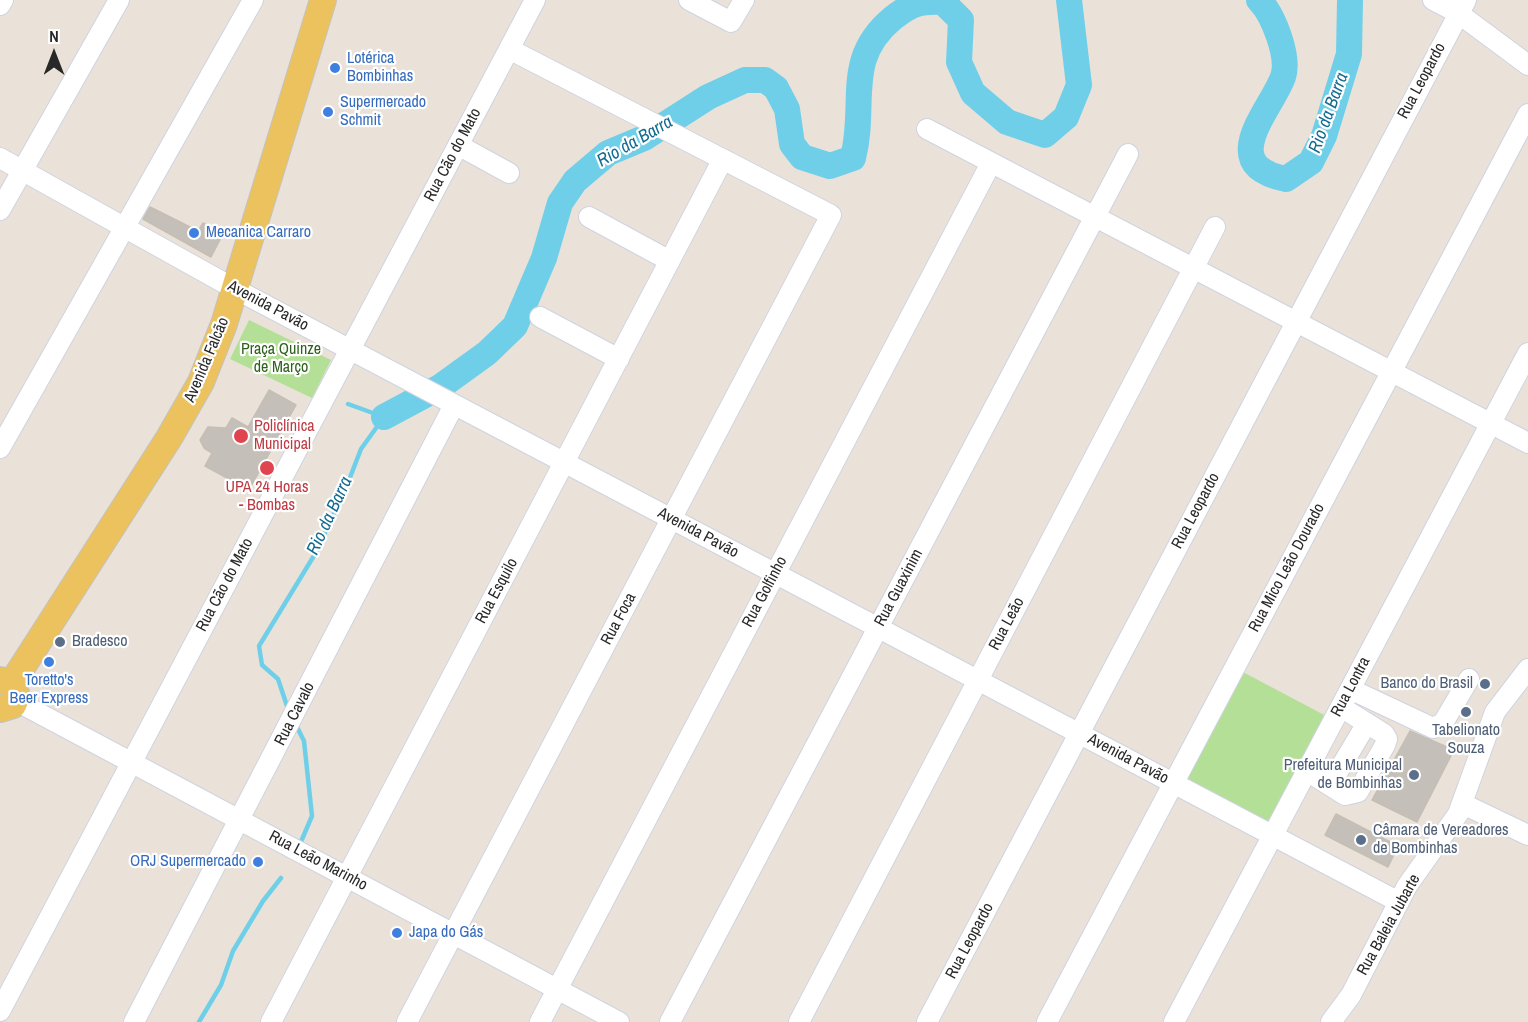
<!DOCTYPE html>
<meta charset="utf-8">
<style>
body{margin:0}
#map{position:relative;width:1528px;height:1022px;overflow:hidden;background:#eae2d9;font-family:"Archivo Narrow",sans-serif}
canvas{display:block}
.north{position:absolute;left:24px;top:24px;width:60px;height:60px;-webkit-text-stroke:4px #fff;paint-order:stroke;rotate:0deg;font-size:16px;font-weight:700;line-height:24px;text-align:center;color:#282828}
.north::after{content:'';display:block;margin:auto;width:21px;height:27px;background:#282828;clip-path:polygon(50% 0,100% 100%,50% 72%,0 100%)}
</style>
<div id="map">
<canvas width="1528" height="1022"></canvas>
<div class="north">N</div>
</div>
<script>
const ctx = document.querySelector('canvas').getContext('2d');
ctx.lineJoin = 'round';
function paint(path, color) { ctx.fillStyle = color; ctx.fill(path, 'evenodd'); }
function trace(path, color, width, dash) { ctx.strokeStyle = color; ctx.lineWidth = width; ctx.lineCap = dash ? 'butt' : 'round'; ctx.setLineDash(dash || []); ctx.stroke(path); }
function write(font, color, halo, rows, align = 'center') {
  ctx.font = font + ' "Archivo Narrow",sans-serif'; ctx.lineWidth = 4.5; ctx.setLineDash([]); ctx.textBaseline = 'middle'; ctx.strokeStyle = halo; ctx.fillStyle = color; for (const [text, x, y, turn = 0] of rows) {
    ctx.save(); ctx.translate(x, y); ctx.rotate((+turn || 0) * Math.PI / 180); ctx.textAlign = isNaN(turn) ? turn : align; if (halo) ctx.strokeText(text, 0, 0); ctx.fillText(text, 0, 0); ctx.restore();
  }
}
paint(new Path2D(`
 M 249,320 L 331,360 L 312,398 L 230,359 Z
 M 1241,671 L 1328,717 L 1269,828 L 1182,782 Z`), '#b3df97');
trace(new Path2D(`
 M 288,709 L 278,679 L 262,665 L 259,646 L 315,554 L 344,493 L 361,449 L 384,417 L 348,404
 M 296,725 L 304,741 L 312,816 L 300,844
 M 199,1022 L 221,985 L 233,951 L 263,901 L 281,878`), '#6fcfe9', 4.5);
trace(new Path2D(`
 M 1259,0 C 1273,14 1290,57 1283,77 C 1271,110 1215,165 1286,179 L 1311,162 L 1324,136 L 1349,54 L 1350,0
 M 384,417 L 440,387 L 487,353 L 515,326 L 544,258 L 560,203 L 575,181 L 608,153 L 644,138 L 708,97 L 745,80 L 765,80 L 776,88 L 787,109 L 792,144 L 802,157 L 830,166 L 853,158 C 867,103 843,59 893,18 C 912,3 920,1 943,2 L 961,20 L 959,62 L 973,93 L 1007,122 L 1045,135 L 1066,117 L 1079,85 L 1069,0`), '#6fcfe9', 26);
const building = new Path2D(`
 M 150,207 L 198,231 L 203,223 L 223,234 L 211,257 L 143,219 Z
 M 269,390 L 296,405 L 249,490 L 205,466 L 212,453 L 204,448 L 200,440 L 208,427 L 226,428 L 232,418 L 248,427 Z
 M 1410,731 L 1454,750 L 1417,822 L 1372,800 Z
 M 1336,814 L 1398,846 L 1388,867 L 1325,835 Z`);
paint(building, '#c5bfb9');
trace(building, '#c5beb3', 1.5);
const minor = new Path2D(`
 M 689,0 L 731,22 L 744,0
 M 1433,0 L 1458,13 L 1528,65
 M 0,5 L 3,0
 M 927,129 L 1528,443
 M 458,145 L 509,173
 M 0,158 L 235,289 L 1399,902
 M 0,210 L 119,0
 M 589,217 L 670,261
 M 540,317 L 619,359
 M 0,448 L 253,0
 M 1350,689 L 1433,728 L 1443,723 L 1469,679
 M 16,701 L 619,1022
 M 1307,771 L 1345,795 L 1358,792 L 1385,745 L 1387,739 L 1384,734 L 1341,707
 M 1330,785 L 1367,723
 M 1463,804 L 1528,835
 M 0,1011 L 535,0
 M 134,1022 L 454,405
 M 271,1022 L 723,159
 M 407,1022 L 831,215 L 509,49
 M 540,1022 L 991,163
 M 670,1022 L 1128,154
 M 799,1022 L 1215,227
 M 927,1022 L 1466,0
 M 1047,1022 L 1528,114
 M 1174,1022 L 1528,353
 M 1331,1022 L 1351,995 L 1407,886 L 1458,814 L 1495,712 L 1528,669`);
const major = new Path2D(`
 M 0,680 L 12,683 L 17,696 L 13,705 L 0,709
 M 12,683 L 169,438 L 201,382 L 224,324 L 323,0`);
trace(minor, '#cfd3e0', 22);
trace(major, '#c3c3c3', 28);
trace(minor, '#fff', 20);
trace(major, '#ebc25e', 26);
for (const [x, y, r, color] of [
 [335,68,6,"#3f7fe0"],
 [328,112,6,"#3f7fe0"],
 [194,233,6,"#3f7fe0"],
 [241,436,8,"#e0444e"],
 [267,468,8,"#e0444e"],
 [60,642,6,"#5c6f8a"],
 [49,662,6,"#3f7fe0"],
 [1485,684,6,"#5c6f8a"],
 [1466,712,6,"#5c6f8a"],
 [1414,775,6,"#5c6f8a"],
 [1361,840,6,"#5c6f8a"],
 [258,862,6,"#3f7fe0"],
 [397,933,6,"#3f7fe0"]
]) { const dot = new Path2D(); dot.arc(x, y, r, 0, 2 * Math.PI); ctx.fillStyle = color; ctx.fill(dot); trace(dot, '#fff', 2); }
write('16px', '#366cbe', '#fff', [
 ["Lotérica",347,59],
 ["Bombinhas",347,77],
 ["Supermercado",340,103],
 ["Schmit",340,121],
 ["Mecanica Carraro",206,233],
 ["Toretto's",49,681,"center"],
 ["Beer Express",49,699,"center"],
 ["ORJ Supermercado",246,862,"right"],
 ["Japa do Gás",409,933]
], 'left');
write('16px', '#282828', '#fff', [
 ["Rua Leopardo",1422,81,-62],
 ["Rua Cão do Mato",453,155,-62],
 ["Avenida Pavão",268,306,28],
 ["Avenida Falcão",207,360,-67],
 ["Rua Leopardo",1196,511,-62],
 ["Avenida Pavão",698,533,28],
 ["Rua Mico Leão Dourado",1287,568,-62],
 ["Rua Cão do Mato",225,585,-62],
 ["Rua Guaxinim",899,588,-62],
 ["Rua Esquilo",497,591,-62],
 ["Rua Golfinho",765,592,-62],
 ["Rua Foca",619,619,-62],
 ["Rua Leão",1007,624,-62],
 ["Rua Lontra",1351,687,-62],
 ["Rua Cavalo",295,714,-63],
 ["Avenida Pavão",1128,759,28],
 ["Rua Leão Marinho",318,861,28],
 ["Rua Baleia Jubarte",1389,925,-61],
 ["Rua Leopardo",970,941,-62]
]);
write('16px', '#2e611c', '#fff', [
 ["Praça Quinze",281,350],
 ["de Março",281,368]
]);
write('16px', '#be3a42', '#fff', [
 ["Policlínica",254,427],
 ["Municipal",254,445],
 ["UPA 24 Horas",267,488,"center"],
 ["- Bombas",267,506,"center"]
], 'left');
write('16px', '#4e5e75', '#fff', [
 ["Bradesco",72,642],
 ["Banco do Brasil",1473,684,"right"],
 ["Tabelionato",1466,731,"center"],
 ["Souza",1466,749,"center"],
 ["Prefeitura Municipal",1402,766,"right"],
 ["de Bombinhas",1402,784,"right"],
 ["Câmara de Vereadores",1373,831],
 ["de Bombinhas",1373,849]
], 'left');
write('italic 18px', '#126c91', '#fff', [
 ["Rio da Barra",1329,113,-70],
 ["Rio da Barra",635,142,-30],
 ["Rio da Barra",330,516,-65]
]);
</script>
